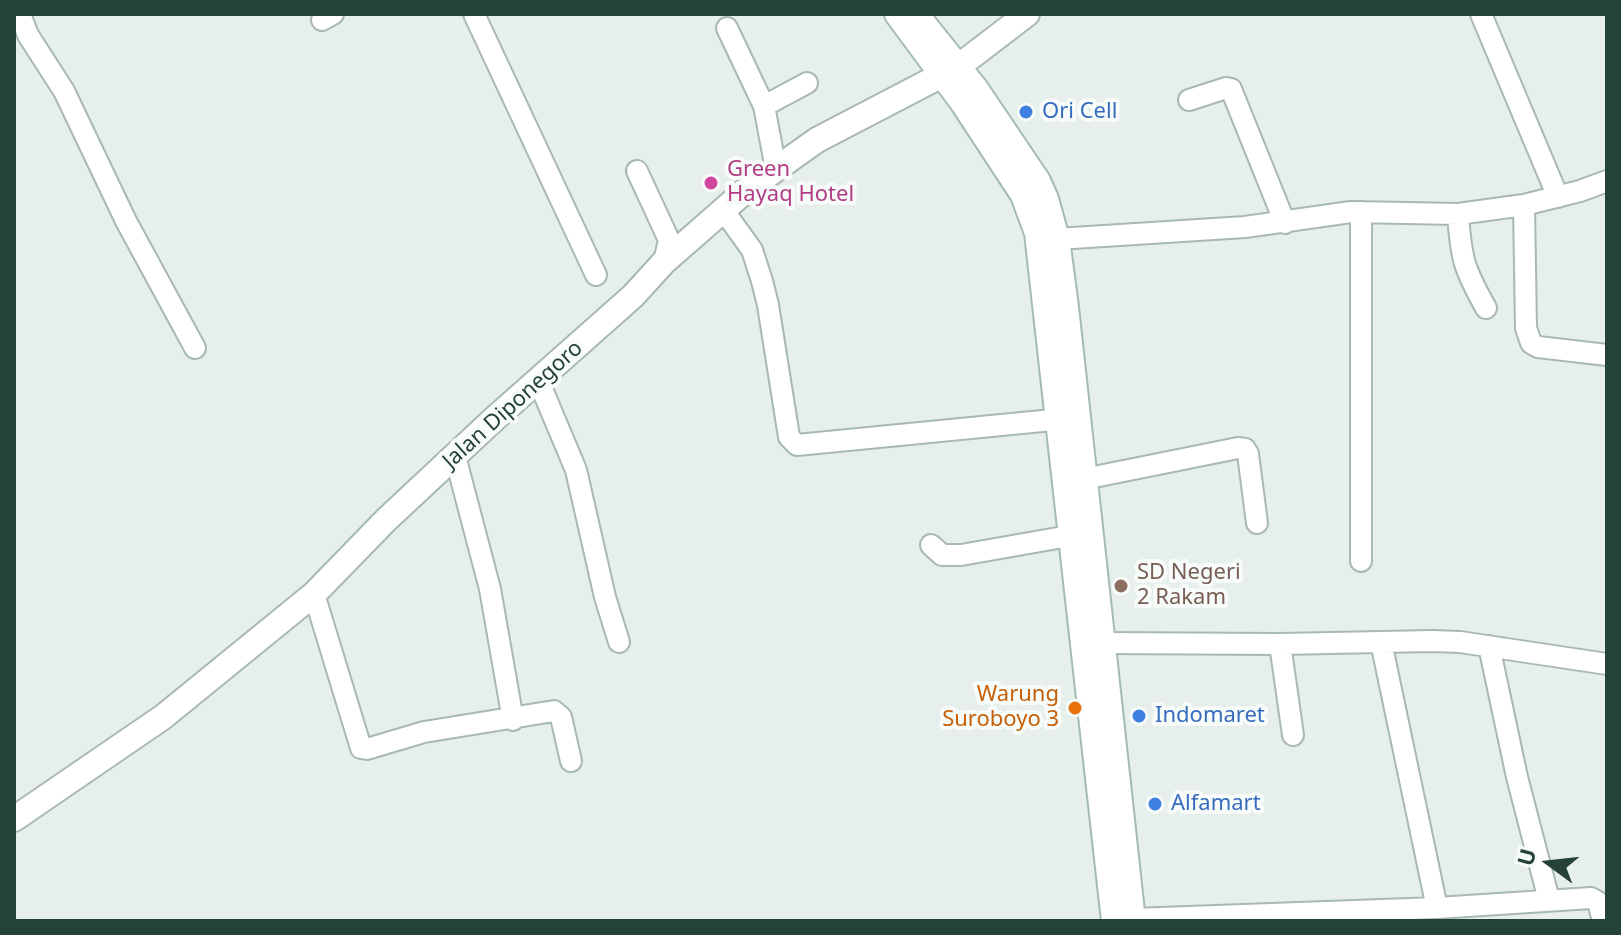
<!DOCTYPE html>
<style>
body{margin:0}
#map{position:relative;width:1621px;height:935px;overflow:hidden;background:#e6efeb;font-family:"Noto Sans",sans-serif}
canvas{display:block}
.frame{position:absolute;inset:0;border:16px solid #24423a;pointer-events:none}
.north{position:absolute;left:1509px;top:823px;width:80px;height:80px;-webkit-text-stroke:6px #f7fbf9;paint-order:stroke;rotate:285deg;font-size:22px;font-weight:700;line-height:32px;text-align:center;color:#24423a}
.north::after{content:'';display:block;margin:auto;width:28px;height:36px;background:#24423a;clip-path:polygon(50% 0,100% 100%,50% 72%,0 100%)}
</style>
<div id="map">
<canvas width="1621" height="935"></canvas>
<div class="frame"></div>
<div class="north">U</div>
</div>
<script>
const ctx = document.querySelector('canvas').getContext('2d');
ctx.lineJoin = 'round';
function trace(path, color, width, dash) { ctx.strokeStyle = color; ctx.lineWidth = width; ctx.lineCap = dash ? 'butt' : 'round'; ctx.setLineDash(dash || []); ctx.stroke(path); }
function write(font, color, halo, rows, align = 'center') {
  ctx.font = font + ' "Noto Sans",sans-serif'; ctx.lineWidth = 8; ctx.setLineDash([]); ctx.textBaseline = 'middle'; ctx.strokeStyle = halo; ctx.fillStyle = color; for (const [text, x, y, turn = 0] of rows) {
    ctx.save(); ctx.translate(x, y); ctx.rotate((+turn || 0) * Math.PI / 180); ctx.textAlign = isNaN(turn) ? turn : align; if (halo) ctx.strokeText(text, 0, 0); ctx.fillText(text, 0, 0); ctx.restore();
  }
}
const minor = new Path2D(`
 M 20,14 L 28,35 L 64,91 L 126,221 L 195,348
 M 474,14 L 596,275
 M 1481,14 L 1558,197
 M 322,20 L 333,14
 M 727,28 L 764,106 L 776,169
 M 1189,100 L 1226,88 L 1231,89 L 1285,223
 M 764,106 L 807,83
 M 637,171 L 669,240 L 664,262
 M 1524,205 L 1526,328 L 1531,343 L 1538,347 L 1607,355
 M 724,211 L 752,250 L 762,281 L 768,305 L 789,437 L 797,445 L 1073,418
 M 1361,212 L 1361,561
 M 1458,214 C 1461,259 1464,269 1486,308
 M 1057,239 L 1245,227 L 1351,212 L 1458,214 L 1524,205 L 1580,191 L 1607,181
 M 539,382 L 576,470 L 605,597 L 619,642
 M 455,456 L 490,589 L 513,720
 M 1084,479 L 1238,448 L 1245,449 L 1248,454 L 1257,523
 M 931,545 L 942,555 L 961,555 L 1069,536
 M 314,594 L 361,748 L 367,749 L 424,732 L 554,711 L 561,717 L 571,761
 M 1381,642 L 1437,908
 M 1102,643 L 1280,644 L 1432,641 L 1460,642 L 1607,664
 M 1280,644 L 1293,735
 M 1489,646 L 1517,777 L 1549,900
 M 1133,919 L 1437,908 L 1591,898 L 1598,902 L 1603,921`);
const tertiary = new Path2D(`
 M 14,819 L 163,717 L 314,594 L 386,520 L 493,420 L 633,296 L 664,262 L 744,192 L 817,140 L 959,66 L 1027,14`);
const secondary = new Path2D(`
 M 897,14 L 962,102 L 1023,195 L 1037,233 L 1114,921
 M 916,14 L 976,89 L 1038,181 L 1046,199 L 1057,239 L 1066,307 L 1133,921`);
trace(minor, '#a8b8b2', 24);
trace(tertiary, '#a8b8b2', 28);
trace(secondary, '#a4bbb3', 28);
trace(minor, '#fff', 20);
trace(tertiary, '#fff', 24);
trace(secondary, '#fff', 24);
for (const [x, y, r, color] of [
 [1026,112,8,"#3f7fe0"],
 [711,183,8,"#d1479c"],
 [1121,586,8,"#8d6e63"],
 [1075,708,8,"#e8710a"],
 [1139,716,8,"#3f7fe0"],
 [1155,804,8,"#3f7fe0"]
]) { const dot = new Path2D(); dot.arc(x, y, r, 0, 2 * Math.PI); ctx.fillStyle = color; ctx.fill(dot); trace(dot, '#f7fbf9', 3); }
write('22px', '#366cbe', '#f7fbf9', [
 ["Ori Cell",1042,112],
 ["Indomaret",1155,716],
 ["Alfamart",1171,804]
], 'left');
write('22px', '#b23c85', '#f7fbf9', [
 ["Green",727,170],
 ["Hayaq Hotel",727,195]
], 'left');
write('22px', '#24423a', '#f7fbf9', [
 ["Jalan Diponegoro",513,405,-42]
]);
write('22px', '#785e54', '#f7fbf9', [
 ["SD Negeri",1137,573],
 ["2 Rakam",1137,598]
], 'left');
write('22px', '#c56008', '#f7fbf9', [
 ["Warung",1059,695],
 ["Suroboyo 3",1059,720]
], 'right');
</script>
